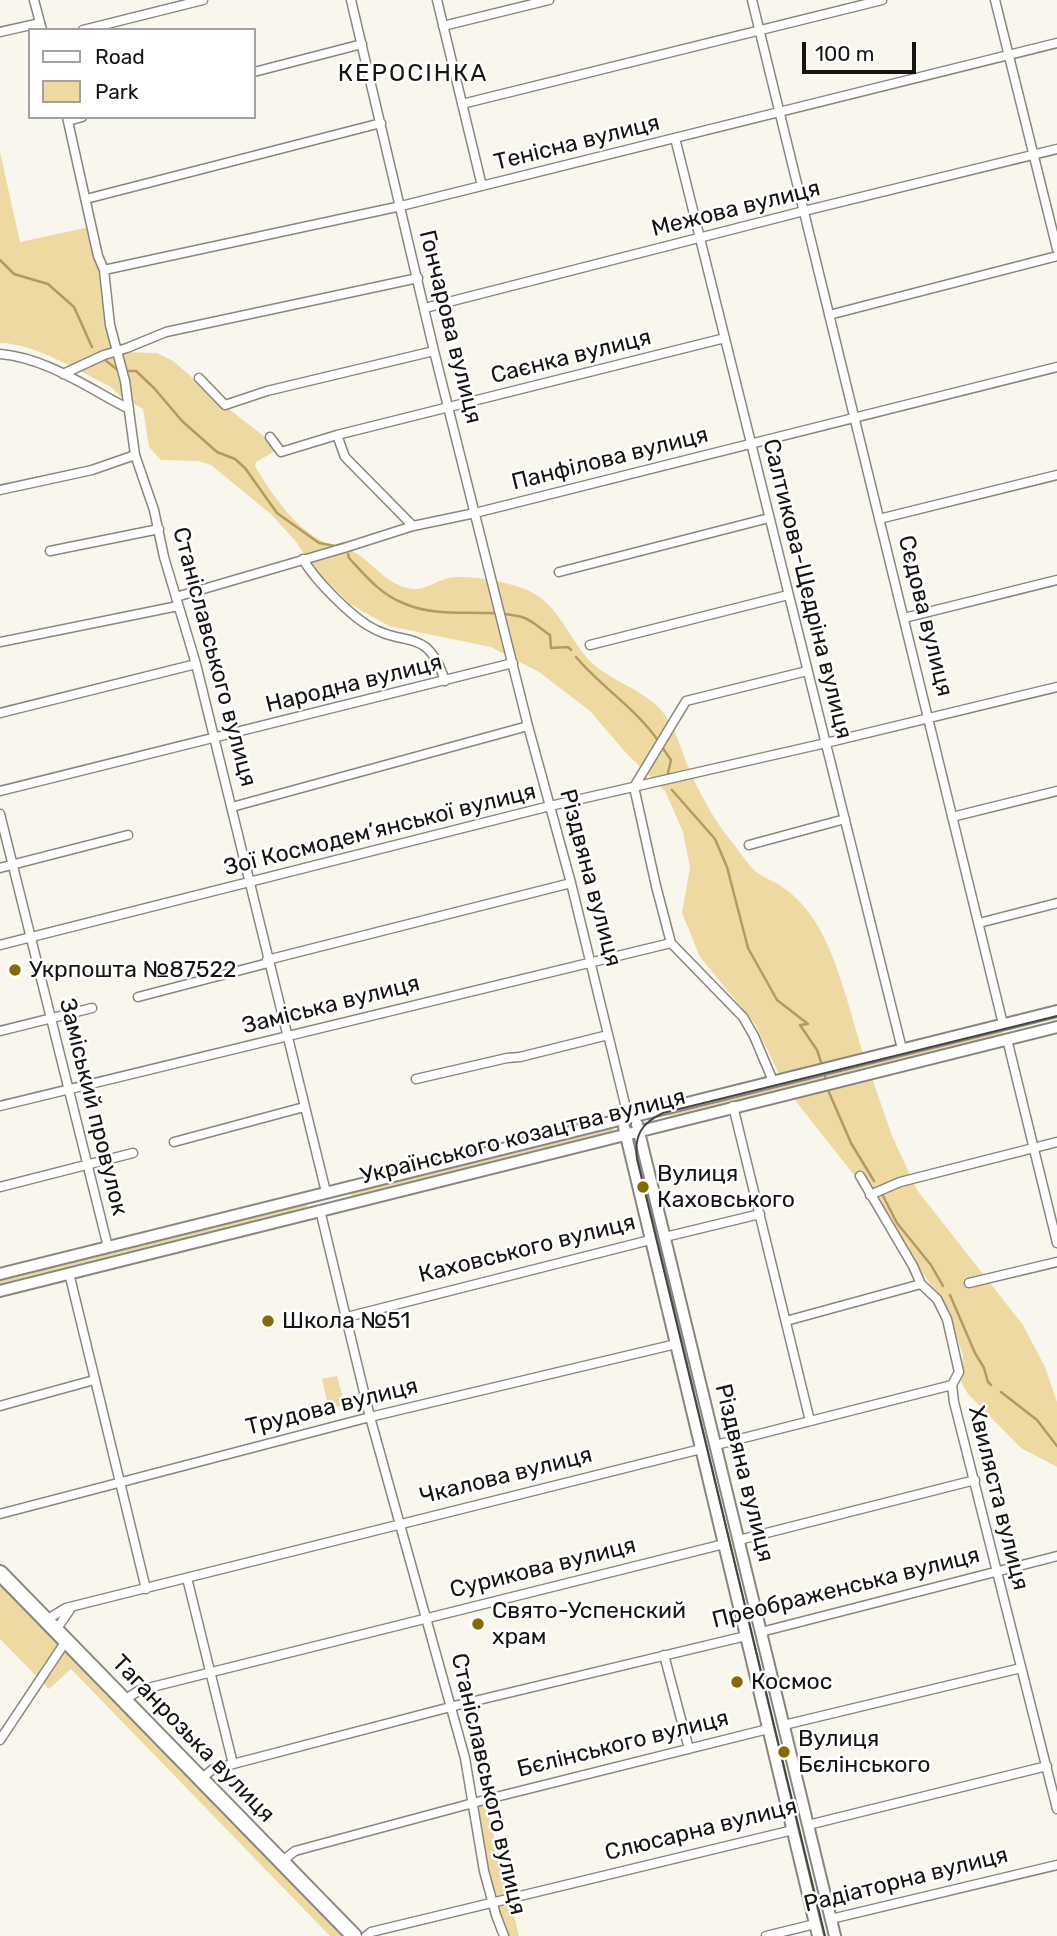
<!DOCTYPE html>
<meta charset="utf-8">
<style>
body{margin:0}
#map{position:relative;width:1057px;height:1936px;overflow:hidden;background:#f9f6ee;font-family:Rubik,sans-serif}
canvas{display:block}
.legend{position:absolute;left:28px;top:28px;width:228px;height:91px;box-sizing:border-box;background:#fff;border:2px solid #a1a1a0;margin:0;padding:9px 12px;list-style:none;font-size:21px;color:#151412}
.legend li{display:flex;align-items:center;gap:14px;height:35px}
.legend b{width:35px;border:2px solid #a1a1a0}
.scale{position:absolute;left:802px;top:42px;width:114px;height:32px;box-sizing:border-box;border:4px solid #151412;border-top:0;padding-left:9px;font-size:21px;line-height:24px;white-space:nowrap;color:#151412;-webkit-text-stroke:5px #fff;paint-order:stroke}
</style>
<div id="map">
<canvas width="1057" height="1936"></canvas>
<ul class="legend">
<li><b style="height:9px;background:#fff"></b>Road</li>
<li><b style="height:19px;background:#efd9a3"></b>Park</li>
</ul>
<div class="scale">100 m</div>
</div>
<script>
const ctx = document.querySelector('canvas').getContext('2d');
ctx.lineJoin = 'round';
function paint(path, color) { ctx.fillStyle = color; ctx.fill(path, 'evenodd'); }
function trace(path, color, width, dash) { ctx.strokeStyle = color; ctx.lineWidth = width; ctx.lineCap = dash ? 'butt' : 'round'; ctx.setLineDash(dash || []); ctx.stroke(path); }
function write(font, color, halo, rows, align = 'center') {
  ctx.font = font + ' Rubik,sans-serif'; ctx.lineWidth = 5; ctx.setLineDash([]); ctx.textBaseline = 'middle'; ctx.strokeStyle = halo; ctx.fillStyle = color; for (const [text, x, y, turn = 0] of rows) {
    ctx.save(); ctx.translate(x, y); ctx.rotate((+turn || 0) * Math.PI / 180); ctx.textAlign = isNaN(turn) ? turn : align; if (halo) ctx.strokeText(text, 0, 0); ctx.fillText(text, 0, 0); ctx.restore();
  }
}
paint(new Path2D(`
 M 0,152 L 20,242 L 94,226 L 113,345 L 121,352 L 157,353 L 173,361 L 225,406 L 274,444 L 275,451 L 256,462 L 255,466 C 271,493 293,526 322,541 C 333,546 346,546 356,553 C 376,566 389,587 414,589 C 425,590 438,580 449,578 C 468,574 509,582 527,590 C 558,603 568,637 589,660 C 611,682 642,688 662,711 C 675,727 680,746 687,764 C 699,793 715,822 735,846 C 741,854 748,864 755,871 C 762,877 771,880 778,884 C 796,896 807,908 818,926 C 840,965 850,1013 864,1056 L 780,1076 L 755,1024 L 700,957 L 682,913 L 690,867 L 683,832 L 665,791 L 627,754 L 590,711 L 539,672 L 491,647 L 389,626 L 350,604 L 312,566 L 297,543 L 272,515 L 211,465 L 198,461 L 161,460 L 149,447 L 143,409 L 120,396 L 111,387 C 80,372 35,343 0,343 Z
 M 1002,1027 L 1004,1038 L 670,1120 L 668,1109 Z
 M 871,1075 L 892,1136 L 917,1190 L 1023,1325 L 1045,1367 L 1057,1402 L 1057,1467 L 1021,1448 L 968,1394 L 961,1382 L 963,1355 L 946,1307 L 911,1256 L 878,1198 L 854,1175 L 790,1094 Z
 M 611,1123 L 614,1133 L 352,1199 L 350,1189 Z
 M 305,1200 L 308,1210 L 0,1286 L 0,1277 Z
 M 337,1376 L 345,1405 L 329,1409 L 322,1379 Z
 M 0,1583 L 343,1936 L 330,1936 L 71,1669 L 49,1689 L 0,1639 Z
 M 486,1803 L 509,1895 L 495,1899 L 474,1807 Z
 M 511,1902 L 519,1936 L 504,1936 L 496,1905 Z`), '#efd9a3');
trace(new Path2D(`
 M 0,260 L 14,274 L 48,284 L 74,307 L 92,347
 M 104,359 L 120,372
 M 129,371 L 136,371 L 154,388 L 182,421 L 217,452 L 235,459 L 245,468 L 277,513 L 319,543 L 335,546 L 345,543
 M 348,554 L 349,558 C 365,575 380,594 403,603 C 440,620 483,607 522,617 C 532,620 541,629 550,635 L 551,648 L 568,647 L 571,650
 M 576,657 C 601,687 637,709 659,742
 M 662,747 L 671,760 L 668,773
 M 672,790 L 715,839 L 727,867 L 748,948 L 777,1000 L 808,1024 L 800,1025 L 817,1050 L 821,1062
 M 825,1075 L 825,1077
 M 828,1090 L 851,1143 L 874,1181
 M 881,1192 L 897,1223 L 931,1265 L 943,1286
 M 950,1295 L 975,1353 L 984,1368 L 988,1382 L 991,1385
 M 1001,1392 L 1037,1420 L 1057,1446`), '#b29b61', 2.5);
const street = new Path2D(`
 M 34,0 L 42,30
 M 351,0 L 434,351 L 528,726 L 571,883 L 625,1104 L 623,1117
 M 437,0 L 482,186
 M 752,0 L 1003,1024
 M 995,0 L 1057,249
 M 443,26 L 549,0
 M 83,30 L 203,0
 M 0,32 L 40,23
 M 254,72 L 362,44
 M 462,104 L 882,0
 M 67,117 L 98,256 L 104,270 L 110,325 L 125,381 L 135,455 L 154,510 L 164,557 L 196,664 L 326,1192
 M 68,121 L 82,117
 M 675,138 L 902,1049
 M 86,199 L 381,123
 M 104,270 L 401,206 L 1057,43
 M 425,308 L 804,211 L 1057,149
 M 829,315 L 1057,256
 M 0,354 C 47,358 88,388 129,409
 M 63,374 L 104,355 L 127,348 L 166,332 L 418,278
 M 199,378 L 225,405 L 267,391 L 434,351
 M 337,435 L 345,457 L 413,526
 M 270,437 L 281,452 L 337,435 L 725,338
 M 0,490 L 92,470 L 135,455
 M 879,519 L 1057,475
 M 50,551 L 159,529
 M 303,559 C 314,579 347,612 367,625 C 405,649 427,625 445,681
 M 559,572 L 769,518
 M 176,597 L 344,548 L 413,526 L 475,513 L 1057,367
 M 904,618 L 1057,580
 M 0,642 L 178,606
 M 590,645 L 788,595
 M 0,713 L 196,664
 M 634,787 L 656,886 L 671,943 L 743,1017 L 754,1036 L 773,1081
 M 634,787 L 686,701 L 807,671
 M 0,791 L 513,663
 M 232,807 L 528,726
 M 0,814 L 108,1247
 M 952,817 L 1057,791
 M 749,845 L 845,819
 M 0,868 L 128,835
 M 979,923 L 1057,903
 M 0,945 L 550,806 L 826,743 L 1057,687
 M 267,960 L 571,883
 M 138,997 L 268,963
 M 0,1031 L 92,1008
 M 1007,1039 L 1057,1243
 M 416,1079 L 507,1058 L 520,1057 L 608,1035
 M 0,1106 L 671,943
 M 733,1106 L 810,1421
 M 174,1142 L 304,1107
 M 860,1176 L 913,1266 L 921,1284 L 937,1299 L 947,1319 L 959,1372 L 952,1385 L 954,1402 L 1057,1809
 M 0,1187 L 133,1153
 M 870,1195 L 900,1182 L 1057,1142
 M 320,1210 L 370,1417 L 465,1758 L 484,1871 L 496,1915 L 504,1936
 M 665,1237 L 760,1214
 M 69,1273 L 146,1589
 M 969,1283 L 1057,1262
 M 347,1317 L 650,1240
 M 786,1321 L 921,1284
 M 0,1406 L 94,1380
 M 716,1445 L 952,1385
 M 0,1514 L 370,1417 L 676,1344
 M 739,1540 L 975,1480
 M 187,1578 L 233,1764
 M 46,1620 L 66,1608 L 701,1449
 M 56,1630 L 71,1608
 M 761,1632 L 1057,1556
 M 664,1655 L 689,1749
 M 124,1700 L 140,1690 L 724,1544
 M 784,1725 L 1021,1668
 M 0,1740 L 66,1641
 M 201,1779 L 213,1769 L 233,1764 L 458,1705 L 746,1636
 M 808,1825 L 1047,1766
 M 281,1862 L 295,1851 L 488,1799 L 768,1729
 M 831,1919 L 1057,1865
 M 366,1936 L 371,1932 L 793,1830
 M 766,1936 L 815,1924`);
const secondary = new Path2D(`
 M 637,1124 L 835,1936
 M 624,1127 L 818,1936
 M 0,1274 L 1057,1011
 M 0,1291 L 1057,1027`);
const highway = new Path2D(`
 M 0,1573 L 354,1936`);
trace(street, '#89867f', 11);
trace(secondary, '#89867f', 14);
trace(highway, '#89867f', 18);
trace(street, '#fff', 8);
trace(secondary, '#fff', 10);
trace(highway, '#fff', 14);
trace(new Path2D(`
 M 825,1936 L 637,1159 C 634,1136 641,1123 663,1113 L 1057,1016`), '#464441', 2);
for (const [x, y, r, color] of [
 [15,970,7,"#876905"],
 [643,1187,7,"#876905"],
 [268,1321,7,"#876905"],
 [478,1624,7,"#876905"],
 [737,1682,7,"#876905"],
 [784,1752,7,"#876905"]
]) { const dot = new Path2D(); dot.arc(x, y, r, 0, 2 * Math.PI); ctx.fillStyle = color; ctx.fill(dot); trace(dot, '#fff', 2.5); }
write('23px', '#151412', '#fff', [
 ["Тенісна вулиця",577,143,-14],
 ["Межова вулиця",736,209,-14],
 ["Гончарова вулиця",450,327,76],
 ["Саєнка вулиця",571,357,-14],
 ["Панфілова вулиця",610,459,-14],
 ["Салтикова-Щедріна вулиця",807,589,76],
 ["Сєдова вулиця",925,616,76],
 ["Станіславського вулиця",214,657,75],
 ["Народна вулиця",354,684,-14],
 ["Зої Космодем’янської вулиця",380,830,-14],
 ["Різдвяна вулиця",590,878,75],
 ["Заміська вулиця",331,1005,-14],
 ["Заміський провулок",93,1107,76],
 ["Українського козацтва вулиця",523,1137,-14],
 ["Каховського вулиця",527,1249,-14],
 ["Трудова вулиця",332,1407,-14],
 ["Різдвяна вулиця",744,1473,76],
 ["Чкалова вулиця",506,1476,-14],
 ["Хвиляста вулиця",998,1498,76],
 ["Сурикова вулиця",543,1568,-14],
 ["Преображенська вулиця",846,1588,-14],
 ["Таганрозька вулиця",193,1739,46],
 ["Бєлінського вулиця",623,1744,-14],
 ["Станіславського вулиця",488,1784,77],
 ["Слюсарна вулиця",701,1830,-14],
 ["Радіаторна вулиця",906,1880,-14]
]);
write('23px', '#151412', '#fff', [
 ["Укрпошта №87522",29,970],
 ["Вулиця",657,1174],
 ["Каховського",657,1200],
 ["Школа №51",282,1321],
 ["Свято-Успенский",492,1611],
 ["храм",492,1637],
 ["Космос",751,1682],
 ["Вулиця",798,1739],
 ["Бєлінського",798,1765]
], 'left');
ctx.letterSpacing = '2px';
write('24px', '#151412', '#fff', [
 ["КЕРОСІНКА",413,74]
]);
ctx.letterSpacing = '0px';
</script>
